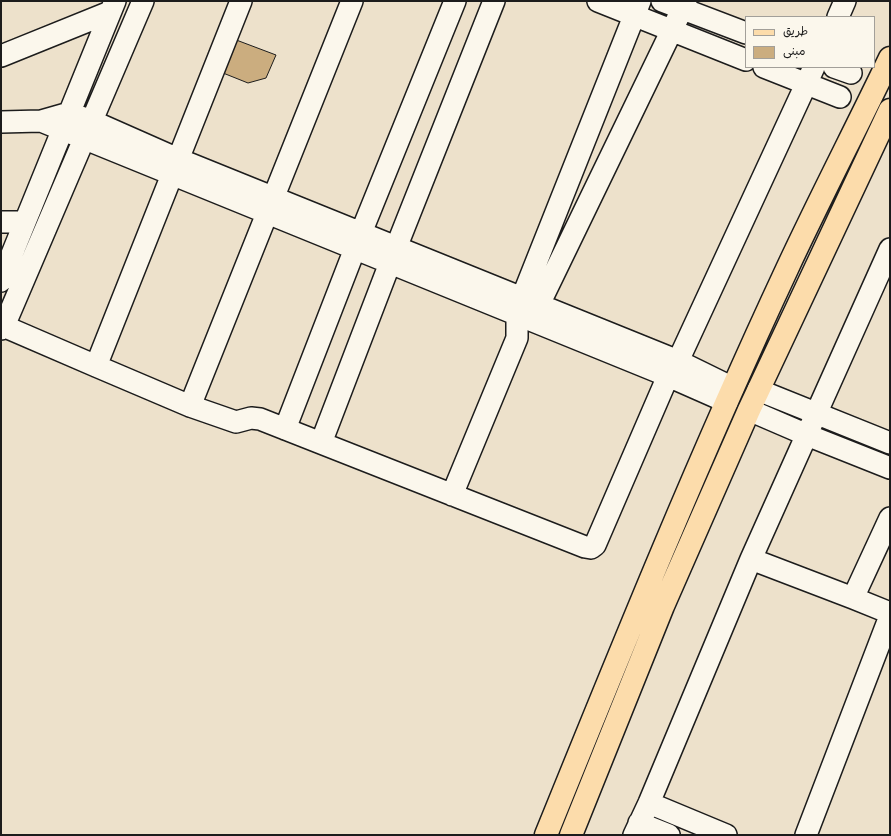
<!DOCTYPE html>
<meta charset="utf-8">
<style>
body{margin:0}
#map{position:relative;width:891px;height:836px;overflow:hidden;background:#ede1cb;font-family:"Balsamiq Sans","Playpen Sans Arabic",sans-serif}
canvas{display:block}
.frame{position:absolute;inset:0;border:2px solid #1c1c1c;pointer-events:none}
.legend{position:absolute;left:745px;top:16px;width:130px;height:52px;box-sizing:border-box;background:#fbf7ec;border:1px solid #a29f99;margin:0;padding:5px 7px;list-style:none;font-size:12px;color:#1c1c1c}
.legend li{display:flex;align-items:center;gap:8px;height:20px}
.legend b{width:20px;border:1px solid #a29f99}
</style>
<div id="map">
<canvas width="891" height="836"></canvas>
<div class="frame"></div>
<ul class="legend">
<li><b style="height:5px;background:#fcdcab"></b>طريق</li>
<li><b style="height:11px;background:#cbad7f"></b>مبنى</li>
</ul>
</div>
<script>
const ctx = document.querySelector('canvas').getContext('2d');
ctx.lineJoin = 'round';
function paint(path, color) { ctx.fillStyle = color; ctx.fill(path, 'evenodd'); }
function trace(path, color, width, dash) { ctx.strokeStyle = color; ctx.lineWidth = width; ctx.lineCap = dash ? 'butt' : 'round'; ctx.setLineDash(dash || []); ctx.stroke(path); }
const building = new Path2D(`
 M 231,38 L 276,55 L 266,78 L 248,83 L 218,71 Z`);
paint(building, '#cbad7f');
trace(building, '#1c1c1c', 1);
const minor = new Path2D(`
 M 598,1 L 746,60
 M 662,1 L 746,33
 M 838,17 L 845,1
 M 1,56 L 110,12
 M 764,67 L 840,97
 M 834,67 L 851,73
 M 41,121 L 668,376 L 727,402
 M 1,122 L 41,121 L 69,113 L 92,121 L 178,159 L 678,361 L 733,388
 M 1,222 L 25,222
 M 1,281 L 115,1
 M 533,317 L 686,1
 M 1,325 L 96,366 L 190,406 L 236,422 L 251,418 L 260,419 L 585,547 L 591,548 L 595,545 L 668,376 L 678,361 L 814,67
 M 1,329 L 4,326 L 143,1
 M 96,366 L 241,1
 M 758,390 L 890,443
 M 190,406 L 352,1
 M 749,410 L 807,435 L 890,468
 M 285,429 L 361,233 L 455,1
 M 321,443 L 390,263 L 494,1
 M 452,495 L 517,338 L 517,315 L 522,298 L 640,1
 M 751,559 L 853,598 L 890,613
 M 853,598 L 890,518
 M 649,803 L 726,835
 M 639,823 L 669,835
 M 634,835 L 649,803 L 751,559 L 890,249
 M 806,835 L 890,616`);
const major = new Path2D(`
 M 546,835 C 623,645 700,455 787,269 C 820,198 856,129 890,58
 M 571,835 L 663,606 L 749,410 L 890,110`);
trace(minor, '#1c1c1c', 24);
trace(major, '#1c1c1c', 25);
trace(minor, '#fbf7ec', 21);
trace(major, '#fcdcab', 22);
</script>
